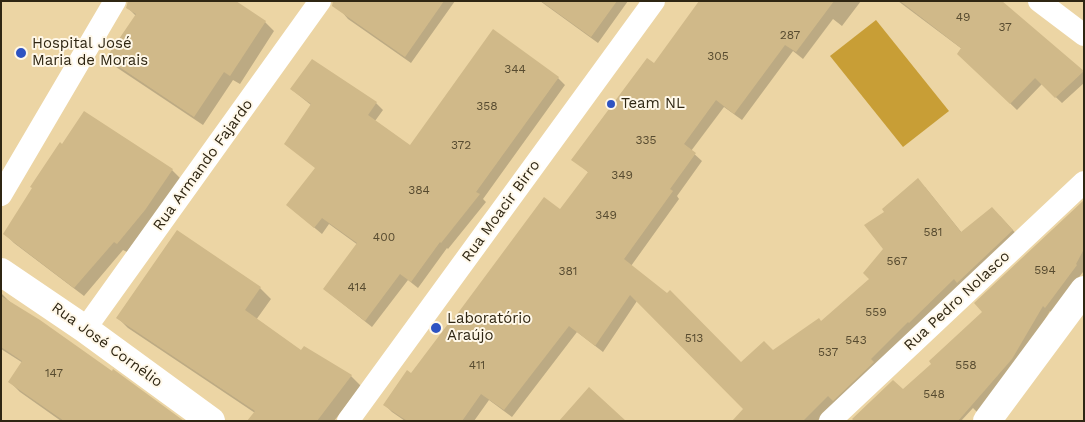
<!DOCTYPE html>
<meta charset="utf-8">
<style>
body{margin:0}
#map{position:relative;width:1085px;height:422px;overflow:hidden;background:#ecd5a4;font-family:"Work Sans",sans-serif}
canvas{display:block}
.frame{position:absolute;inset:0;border:2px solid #2f2613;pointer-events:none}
</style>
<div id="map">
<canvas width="1085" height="422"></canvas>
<div class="frame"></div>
</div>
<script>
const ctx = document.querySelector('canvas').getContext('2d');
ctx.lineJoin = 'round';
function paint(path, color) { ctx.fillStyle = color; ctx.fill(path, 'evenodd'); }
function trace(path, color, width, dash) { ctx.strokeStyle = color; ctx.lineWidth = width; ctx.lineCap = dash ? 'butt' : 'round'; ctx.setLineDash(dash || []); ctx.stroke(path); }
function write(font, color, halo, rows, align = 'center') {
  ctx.font = font + ' "Work Sans",sans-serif'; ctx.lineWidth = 4; ctx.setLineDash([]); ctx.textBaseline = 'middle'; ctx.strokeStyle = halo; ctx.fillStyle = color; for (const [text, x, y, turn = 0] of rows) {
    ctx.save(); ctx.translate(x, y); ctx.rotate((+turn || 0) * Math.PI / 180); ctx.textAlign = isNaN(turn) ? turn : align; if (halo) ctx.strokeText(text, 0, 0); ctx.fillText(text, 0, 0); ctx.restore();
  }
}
paint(new Path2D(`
 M 876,20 L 949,111 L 903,147 L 830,56 Z`), '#c89e36');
paint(new Path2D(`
 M 234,1 L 265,22 L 274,31 L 240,84 L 233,80 L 203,125 L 116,67 L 108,58 L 136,16 L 128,8 Z
 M 350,1 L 455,1 L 411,63 L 348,19 L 342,12 Z
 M 540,1 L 628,1 L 598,43 Z
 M 701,1 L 861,1 L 842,26 L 833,19 L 803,59 L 793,51 L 742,120 L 724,107 L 691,151 L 702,161 L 677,196 L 679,199 L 631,266 L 741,364 L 773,352 L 822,323 L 871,279 L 885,249 L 925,187 L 962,233 L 1000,216 L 1020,238 L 817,421 L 733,421 L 744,409 L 637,301 L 603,352 L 577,332 L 512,417 L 489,400 L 474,421 L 405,421 L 392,412 L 385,405 L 411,375 L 452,322 L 560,211 L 589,173 L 573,159 L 654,65 Z
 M 898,1 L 1000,1 L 1084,72 L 1084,83 L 1062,103 L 1042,84 L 1017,110 L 958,53 L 962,49 Z
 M 312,61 L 376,103 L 383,110 L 375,121 L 410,146 L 558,78 L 565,85 L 483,199 L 486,202 L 448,249 L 447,248 L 418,288 L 408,280 L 372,327 L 324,289 L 358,245 L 329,224 L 322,234 L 287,205 L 316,169 L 311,105 L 291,89 Z
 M 172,170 L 181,179 L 127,252 L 123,250 L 84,296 L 14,243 L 5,234 Z
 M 1084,213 L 1083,272 L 1052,313 L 1050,311 L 1018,365 L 977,412 L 973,408 L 961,421 L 855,421 L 903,391 L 933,364 Z
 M 177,232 L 260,288 L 271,299 L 256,320 L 302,352 L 351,376 L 361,386 L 334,421 L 254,421 L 255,413 L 128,328 L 118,318 Z
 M 1,293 L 10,302 L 181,421 L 61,421 L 20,392 L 10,382 L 23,363 L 1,349 Z`), '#0003');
paint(new Path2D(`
 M 128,1 L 236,1 L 266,21 L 230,76 L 224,72 L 194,117 L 106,58 L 136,14 L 126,8 Z
 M 333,1 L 444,1 L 405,57 L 332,6 Z
 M 541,1 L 617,1 L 591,37 Z
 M 699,1 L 834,1 L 796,52 L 785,45 L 734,114 L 716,100 L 684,144 L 696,153 L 670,189 L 673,191 L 624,259 L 667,293 L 670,290 L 741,362 L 764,341 L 773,350 L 819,318 L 821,321 L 869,279 L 863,273 L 883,249 L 864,225 L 884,212 L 882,209 L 918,178 L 961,232 L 992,207 L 1013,230 L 957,283 L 954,279 L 909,323 L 908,322 L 871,359 L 874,362 L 833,401 L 828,396 L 803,421 L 732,421 L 743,409 L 630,295 L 595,346 L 569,326 L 504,410 L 481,394 L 462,421 L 407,421 L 383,405 L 407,370 L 411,373 L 451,320 L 452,321 L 544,197 L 560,209 L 588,172 L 571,160 L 647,58 L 654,63 Z
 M 900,1 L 1002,1 L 1084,71 L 1055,98 L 1035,78 L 1010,104 L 957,54 L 961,48 Z
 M 493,29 L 559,77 L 476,192 L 480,194 L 441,243 L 440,242 L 411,282 L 400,274 L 365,321 L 323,289 L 357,243 L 322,218 L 314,228 L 286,205 L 315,168 L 284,144 L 311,104 L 290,89 L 312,59 L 377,102 L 368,115 L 410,145 Z
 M 84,111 L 173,169 L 145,210 L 117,244 L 114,242 L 74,288 L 3,234 L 32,188 L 30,187 L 60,142 L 62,144 Z
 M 1084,200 L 1084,249 L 1076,264 L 1077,265 L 1045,308 L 1043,306 L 1012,359 L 958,421 L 854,421 L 852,419 L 893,380 L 903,389 L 931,364 L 929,361 L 982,312 L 974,303 Z
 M 177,230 L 261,287 L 245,310 L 301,350 L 304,346 L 352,375 L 317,421 L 247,421 L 255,411 L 116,318 Z
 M 1,296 L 40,320 L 112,371 L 113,369 L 184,421 L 64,421 L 8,382 L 22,361 L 1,347 Z
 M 589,387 L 626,421 L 559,421 Z`), '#d0b989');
trace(new Path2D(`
 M 1039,1 L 1084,35
 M 1,195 L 115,1
 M 85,329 L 320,1
 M 348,421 L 654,1
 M 830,421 L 1084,182`), '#fff', 22);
trace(new Path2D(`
 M 1,272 L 85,329 L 211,421`), '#fff', 28);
trace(new Path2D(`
 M 987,421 L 1084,290`), '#fff', 28);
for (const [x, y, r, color] of [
 [21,53,6,"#2e53c2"],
 [611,104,5,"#2e53c2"],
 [436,328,6,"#2e53c2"]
]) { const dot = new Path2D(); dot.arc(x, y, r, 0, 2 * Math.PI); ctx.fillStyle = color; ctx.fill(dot); trace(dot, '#fff8e9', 2); }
write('12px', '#574b30', null, [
 ["49",963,17],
 ["37",1005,27],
 ["287",790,35],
 ["305",718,56],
 ["344",515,69],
 ["358",487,106],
 ["335",646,140],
 ["372",461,145],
 ["349",622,175],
 ["384",419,190],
 ["349",606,215],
 ["581",933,232],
 ["400",384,237],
 ["567",897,261],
 ["594",1045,270],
 ["381",568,271],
 ["414",357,287],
 ["559",876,312],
 ["513",694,338],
 ["543",856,340],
 ["537",828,352],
 ["411",477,365],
 ["558",966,365],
 ["147",54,373],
 ["548",934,394]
]);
write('15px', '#2f2613', '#fff8e9', [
 ["Hospital José",32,44],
 ["Maria de Morais",32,61],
 ["Team NL",621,104],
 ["Laboratório",447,319],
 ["Araújo",447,336]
], 'left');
write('15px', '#2f2613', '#fff8e9', [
 ["Rua Armando Fajardo",203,165,-54],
 ["Rua Moacir Birro",501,211,-54],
 ["Rua Pedro Nolasco",957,301,-43],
 ["Rua José Cornélio",107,345,36]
]);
</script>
